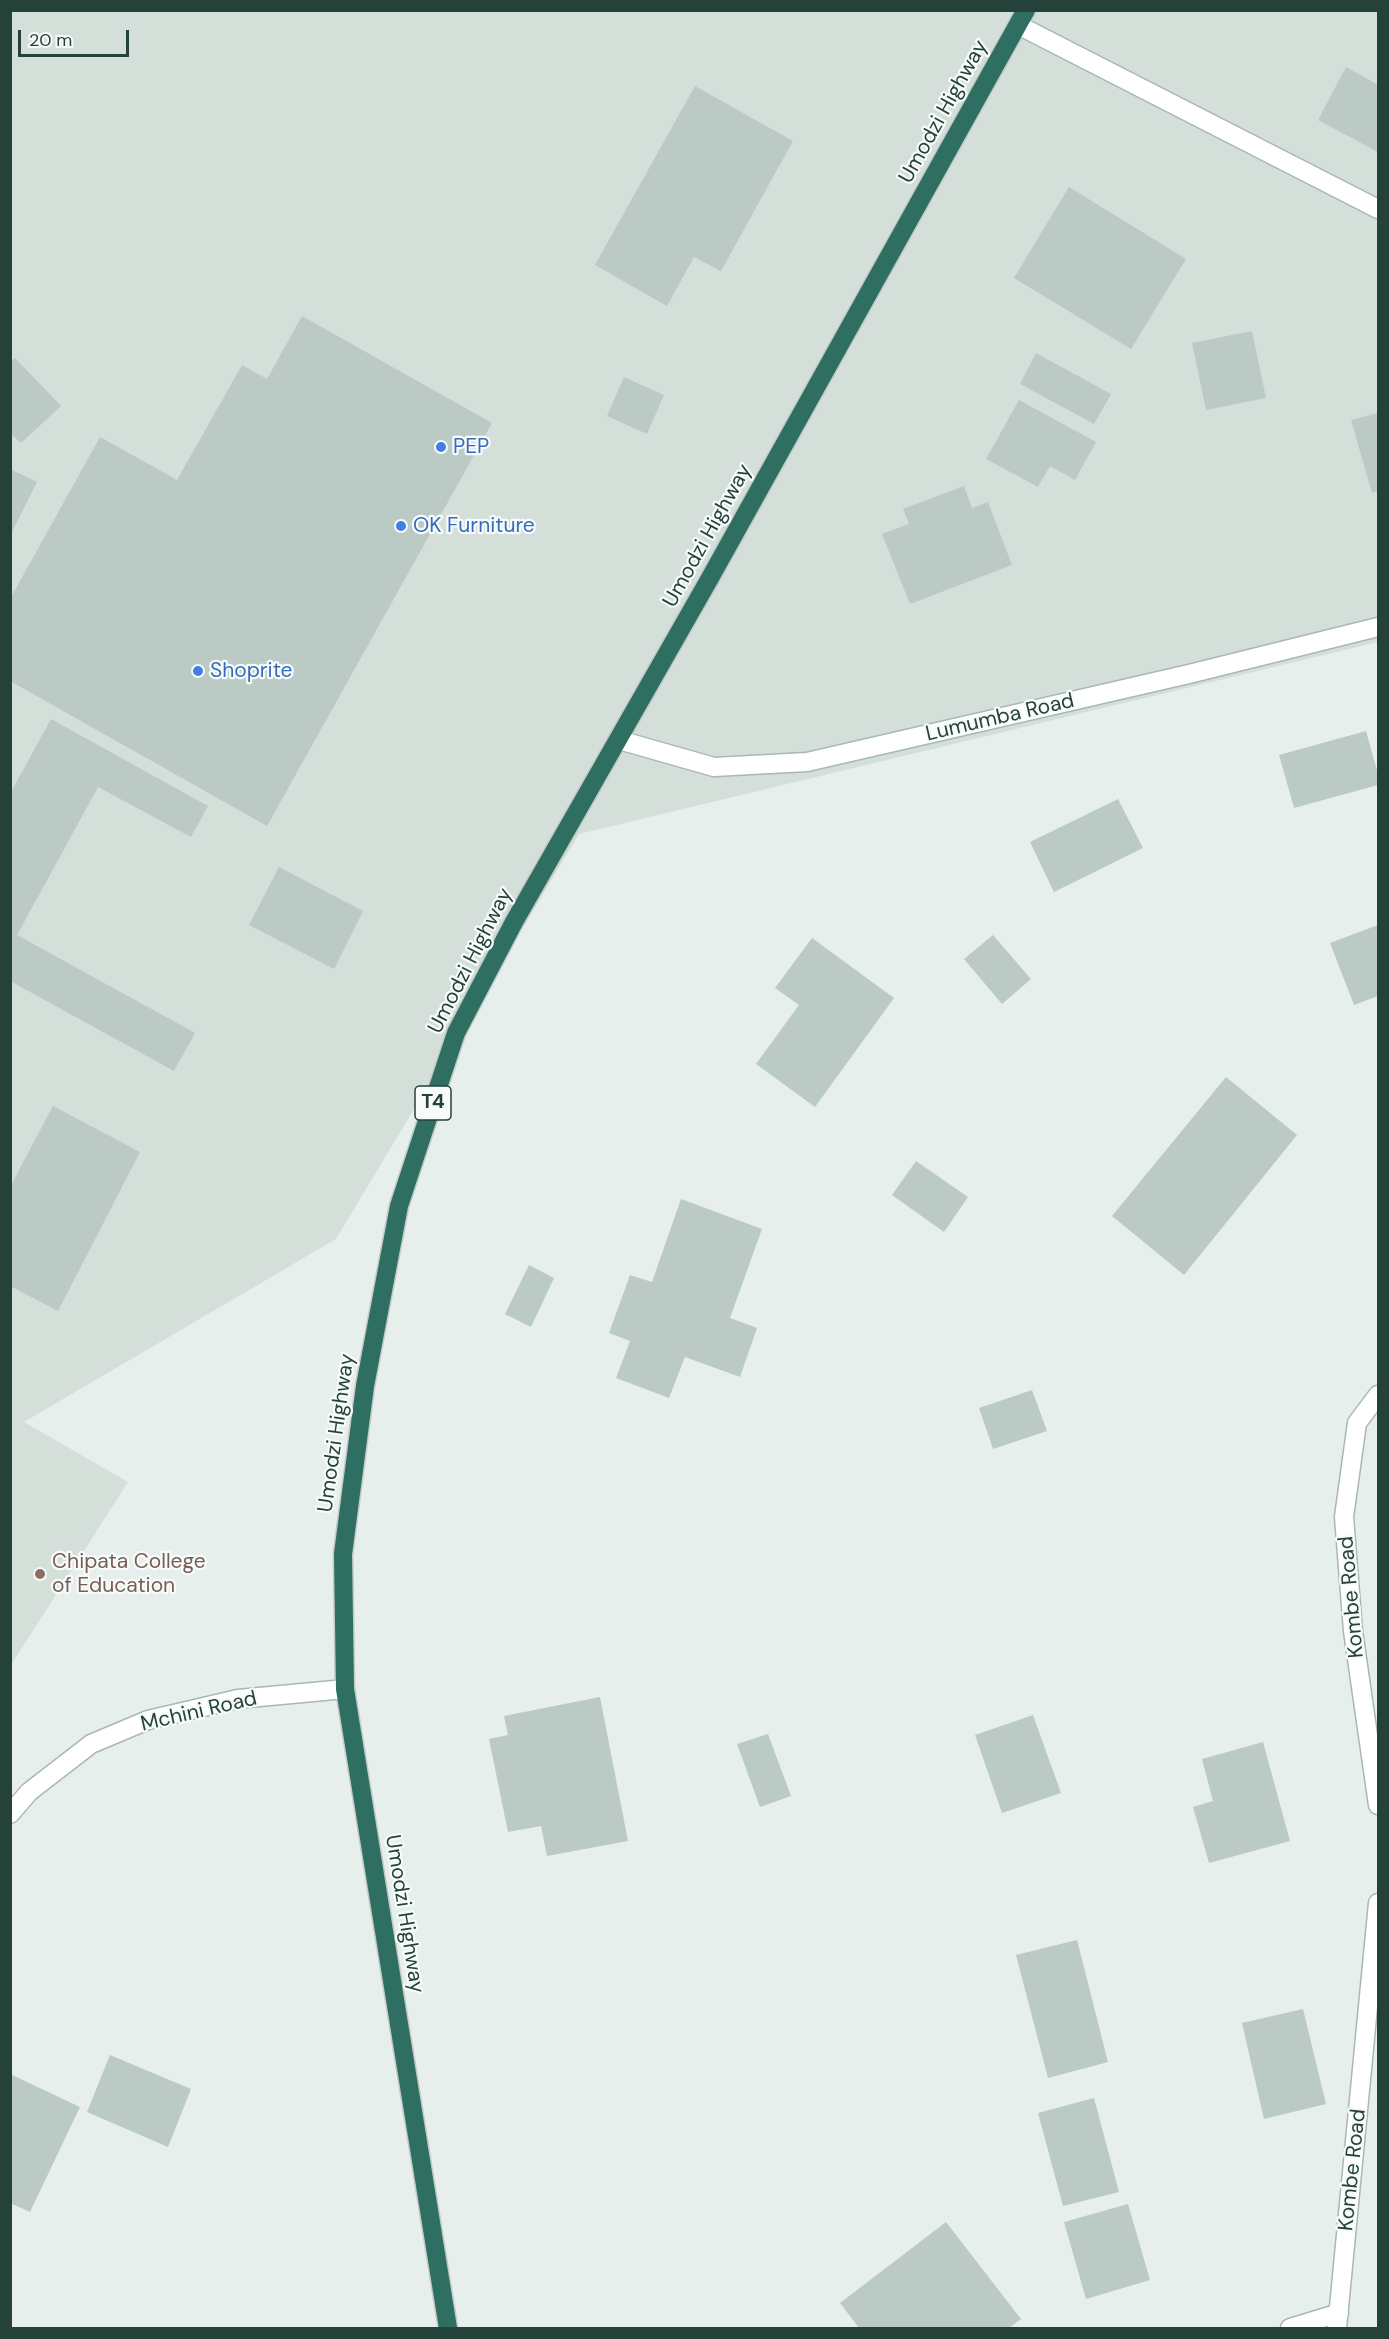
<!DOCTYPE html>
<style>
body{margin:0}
#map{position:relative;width:1389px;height:2339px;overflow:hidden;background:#e6efeb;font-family:"DM Sans",sans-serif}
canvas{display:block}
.frame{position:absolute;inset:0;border:12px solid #24423a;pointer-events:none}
.scale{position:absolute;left:18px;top:30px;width:111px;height:27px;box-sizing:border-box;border:3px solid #24423a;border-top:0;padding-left:8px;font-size:18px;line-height:21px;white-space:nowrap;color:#24423a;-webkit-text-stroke:4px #f7fbf9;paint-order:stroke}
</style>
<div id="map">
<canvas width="1389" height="2339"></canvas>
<div class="frame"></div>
<div class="scale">20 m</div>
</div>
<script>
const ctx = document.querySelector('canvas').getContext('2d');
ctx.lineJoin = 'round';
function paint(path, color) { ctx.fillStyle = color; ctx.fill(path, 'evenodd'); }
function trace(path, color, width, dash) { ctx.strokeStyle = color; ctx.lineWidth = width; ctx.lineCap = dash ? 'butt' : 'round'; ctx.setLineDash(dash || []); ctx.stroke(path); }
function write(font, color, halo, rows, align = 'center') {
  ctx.font = font + ' "DM Sans",sans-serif'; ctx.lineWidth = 4.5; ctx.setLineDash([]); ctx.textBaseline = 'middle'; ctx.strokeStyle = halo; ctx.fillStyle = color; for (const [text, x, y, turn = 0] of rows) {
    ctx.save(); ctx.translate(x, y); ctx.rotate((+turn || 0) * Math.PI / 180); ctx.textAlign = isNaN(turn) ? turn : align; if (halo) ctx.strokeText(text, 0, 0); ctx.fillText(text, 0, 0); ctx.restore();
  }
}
paint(new Path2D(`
 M 11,11 L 1378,11 L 1378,642 L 579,834 L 336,1239 L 24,1422 L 128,1482 L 11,1665 Z`), '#d4dfda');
paint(new Path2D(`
 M 1346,67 L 1378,85 L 1378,152 L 1318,120 Z
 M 695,86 L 793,141 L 721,271 L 694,257 L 667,306 L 595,265 Z
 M 1069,187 L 1186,259 L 1131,349 L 1014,278 Z
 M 302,316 L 492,423 L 267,826 L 10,681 L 10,599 L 100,437 L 177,480 L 242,365 L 267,379 Z
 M 1252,331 L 1266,398 L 1206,410 L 1192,343 Z
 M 1036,353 L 1111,394 L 1094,424 L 1020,384 Z
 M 15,358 L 61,406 L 21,443 L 10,433 L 10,362 Z
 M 624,377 L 664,395 L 647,434 L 607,416 Z
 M 1019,400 L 1096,442 L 1075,480 L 1050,466 L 1038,487 L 986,459 Z
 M 1378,413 L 1378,491 L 1372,493 L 1351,420 Z
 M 10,469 L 37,482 L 10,536 Z
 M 964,486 L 972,508 L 988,502 L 1012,565 L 910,604 L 882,534 L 909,524 L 903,509 Z
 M 51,719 L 208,806 L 191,837 L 98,787 L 17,935 L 195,1033 L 174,1071 L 10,981 L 10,794 Z
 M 1366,731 L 1378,774 L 1378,785 L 1294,808 L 1279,755 Z
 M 1118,799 L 1143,848 L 1054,892 L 1030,842 Z
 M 279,867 L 363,911 L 334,969 L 249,925 Z
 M 1378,925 L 1378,996 L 1354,1005 L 1330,943 Z
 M 993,935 L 1031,979 L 1002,1004 L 964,959 Z
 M 812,938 L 894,998 L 815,1107 L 756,1064 L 799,1005 L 775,988 Z
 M 1226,1077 L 1297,1135 L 1184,1275 L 1112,1216 Z
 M 53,1106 L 140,1152 L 58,1311 L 10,1286 L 10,1187 Z
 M 916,1161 L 968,1197 L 944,1232 L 892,1195 Z
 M 681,1199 L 762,1229 L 730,1318 L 757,1328 L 740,1377 L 685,1357 L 669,1398 L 616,1378 L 630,1341 L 609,1333 L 630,1275 L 652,1282 Z
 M 529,1265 L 554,1278 L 531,1327 L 505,1314 Z
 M 1032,1390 L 1047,1431 L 993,1449 L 979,1408 Z
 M 600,1697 L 628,1841 L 547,1856 L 541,1826 L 508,1832 L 489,1739 L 508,1735 L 504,1716 Z
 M 1033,1715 L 1061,1793 L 1002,1813 L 975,1735 Z
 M 768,1734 L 791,1796 L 760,1807 L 737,1744 Z
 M 1263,1742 L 1290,1841 L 1209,1863 L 1193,1807 L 1213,1801 L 1202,1759 Z
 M 1077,1940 L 1108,2062 L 1048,2078 L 1016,1955 Z
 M 1303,2009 L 1326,2104 L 1264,2119 L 1242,2023 Z
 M 110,2055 L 191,2089 L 168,2147 L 87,2112 Z
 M 10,2074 L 80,2107 L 30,2212 L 10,2203 Z
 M 1094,2098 L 1119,2192 L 1063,2206 L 1038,2113 Z
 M 1128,2204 L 1150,2280 L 1086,2299 L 1064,2222 Z
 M 946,2222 L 1021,2319 L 1009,2328 L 859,2328 L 840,2303 Z`), '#bbcac4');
const minor = new Path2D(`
 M 1018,25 L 1378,209
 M 619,740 L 714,767 L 807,762 L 1189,674 L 1378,627
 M 1378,1395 L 1357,1423 L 1344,1517 L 1353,1631 L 1378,1805
 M 10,1814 L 29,1792 L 91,1744 L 148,1720 L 238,1699 L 345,1689
 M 1290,2328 L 1339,2313
 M 1337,2328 L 1378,1903`);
const highway = new Path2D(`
 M 448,2328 L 345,1689 L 343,1554 L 365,1386 L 399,1206 L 456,1033 L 514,922 L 710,578 L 1026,10`);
trace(minor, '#a8b8b2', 21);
trace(highway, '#c2cac8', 21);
trace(minor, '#fff', 18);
trace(highway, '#2f6f62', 18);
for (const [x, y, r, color] of [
 [441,447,6,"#3f7fe0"],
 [401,526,6,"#3f7fe0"],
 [198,671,6,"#3f7fe0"],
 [40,1574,6,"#8d6e63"]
]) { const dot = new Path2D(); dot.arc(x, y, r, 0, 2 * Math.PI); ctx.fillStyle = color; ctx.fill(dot); trace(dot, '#f7fbf9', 2); }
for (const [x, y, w] of [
 [433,1103,36]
]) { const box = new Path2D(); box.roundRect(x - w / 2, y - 17, w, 34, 4.5); ctx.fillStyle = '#f7fbf9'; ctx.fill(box); trace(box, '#24423a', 1.5); }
write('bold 20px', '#24423a', null, [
 ["T4",433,1103]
]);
write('21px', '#24423a', '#f7fbf9', [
 ["Umodzi Highway",944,112,-61],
 ["Umodzi Highway",708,536,-61],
 ["Lumumba Road",1000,718,-13],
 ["Umodzi Highway",471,961,-63],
 ["Umodzi Highway",337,1433,-82],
 ["Kombe Road",1352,1597,-95],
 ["Mchini Road",199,1712,-13],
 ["Umodzi Highway",404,1914,81],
 ["Kombe Road",1353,2170,-84]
]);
write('21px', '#366cbe', '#f7fbf9', [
 ["PEP",453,447],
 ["OK Furniture",413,526],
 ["Shoprite",210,671]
], 'left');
write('21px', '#785e54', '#f7fbf9', [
 ["Chipata College",52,1562],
 ["of Education",52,1586]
], 'left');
</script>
